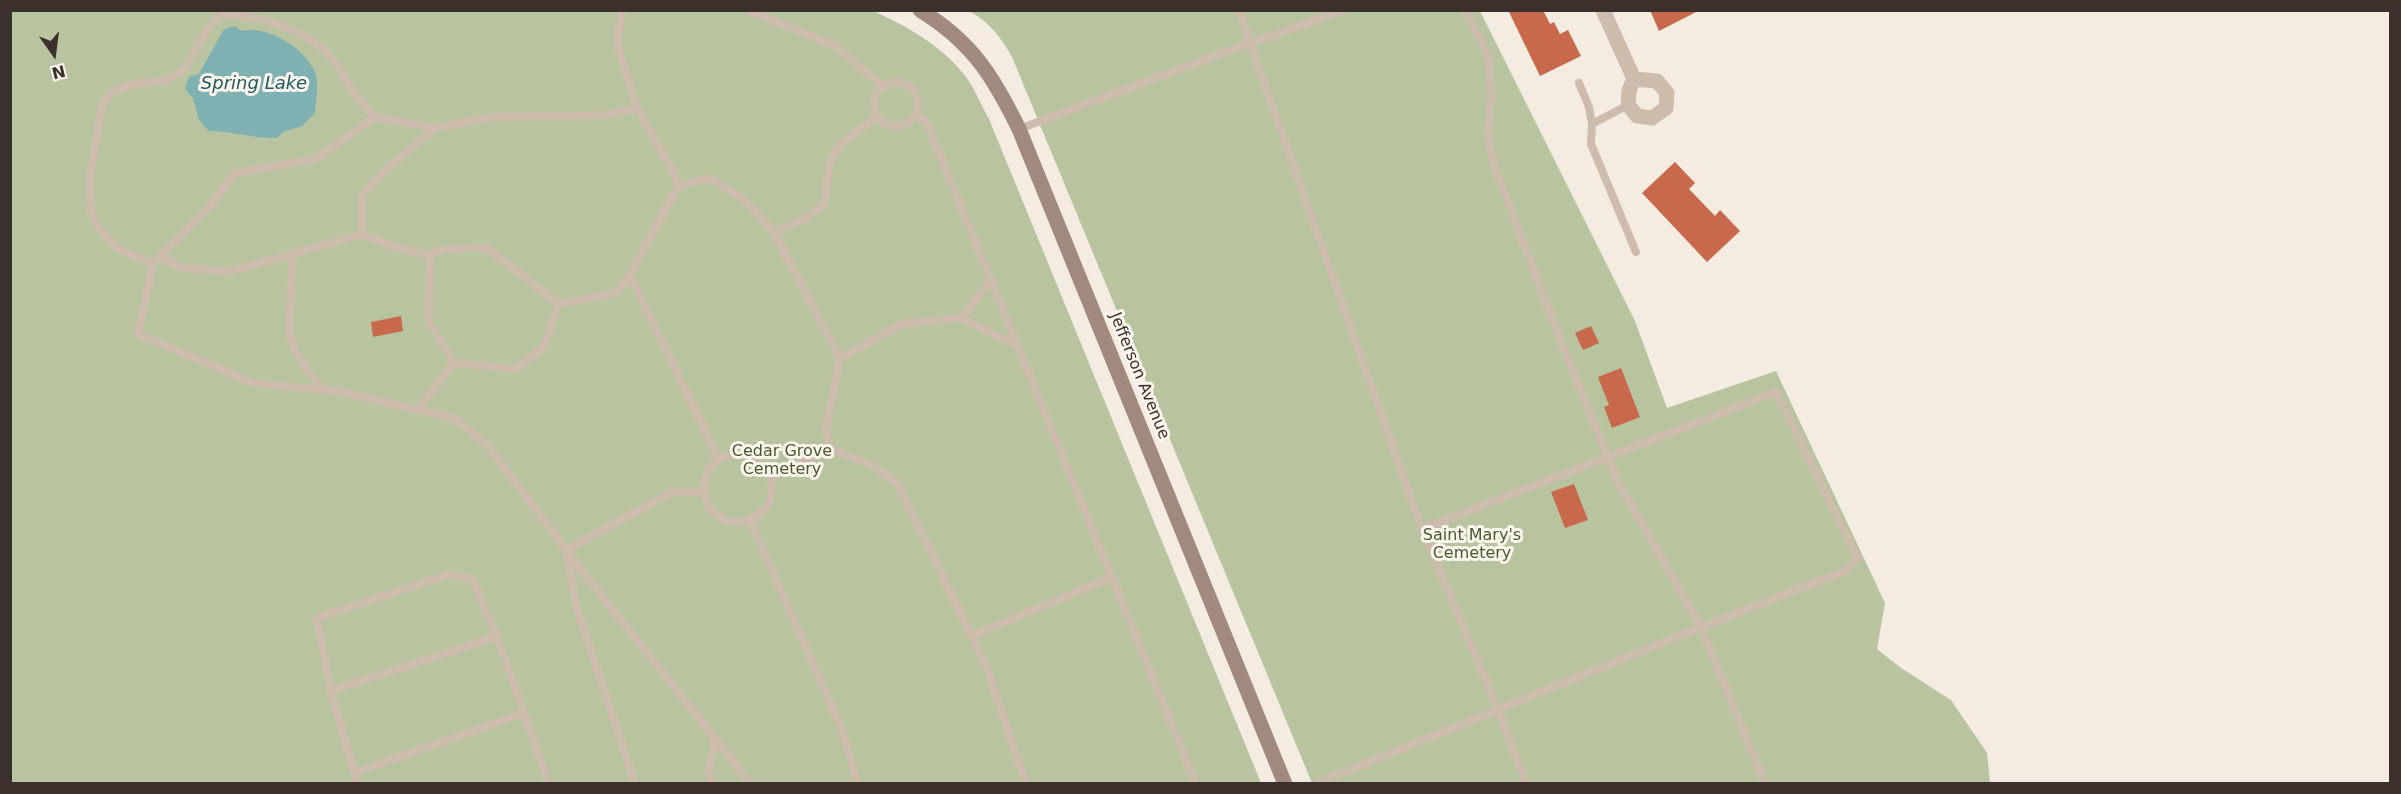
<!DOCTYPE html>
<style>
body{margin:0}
#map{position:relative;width:2401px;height:794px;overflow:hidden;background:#f4ebe1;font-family:"DejaVu Sans",sans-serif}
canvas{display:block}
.frame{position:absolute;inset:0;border:12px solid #3b302b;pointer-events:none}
.north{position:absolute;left:24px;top:24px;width:60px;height:60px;-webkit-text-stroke:4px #fbf5ee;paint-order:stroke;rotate:166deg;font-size:16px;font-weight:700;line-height:24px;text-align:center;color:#3b302b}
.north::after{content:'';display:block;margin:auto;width:21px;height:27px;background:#3b302b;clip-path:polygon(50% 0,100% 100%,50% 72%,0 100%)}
</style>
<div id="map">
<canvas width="2401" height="794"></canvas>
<div class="frame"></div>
<div class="north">N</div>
</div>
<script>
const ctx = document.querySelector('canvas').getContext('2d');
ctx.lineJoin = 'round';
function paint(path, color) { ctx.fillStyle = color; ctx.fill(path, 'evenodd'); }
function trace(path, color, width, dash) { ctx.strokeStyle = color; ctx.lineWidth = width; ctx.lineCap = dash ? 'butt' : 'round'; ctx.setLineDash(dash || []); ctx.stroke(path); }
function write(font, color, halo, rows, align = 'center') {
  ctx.font = font + ' "DejaVu Sans",sans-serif'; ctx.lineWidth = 6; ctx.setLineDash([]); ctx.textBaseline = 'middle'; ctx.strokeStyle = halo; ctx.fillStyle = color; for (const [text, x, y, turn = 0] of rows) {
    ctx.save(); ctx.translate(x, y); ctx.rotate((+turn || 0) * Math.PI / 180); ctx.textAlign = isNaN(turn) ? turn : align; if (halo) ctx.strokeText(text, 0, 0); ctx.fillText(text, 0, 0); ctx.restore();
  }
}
paint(new Path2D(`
 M 871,10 C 905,25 943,46 966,77 C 975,89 981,105 989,119 L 1261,783 L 11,783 L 10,11 Z
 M 969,11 L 1480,11 L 1635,321 L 1667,408 L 1776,371 L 1885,603 L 1877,649 L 1901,668 L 1951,700 L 1987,753 L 1990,783 L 1312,783 L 1012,57 C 1001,37 989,22 969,11 Z`), '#b8c4a0');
paint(new Path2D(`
 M 234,26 L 242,31 C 268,25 304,48 315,72 C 319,82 316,102 315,113 L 302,126 L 283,132 L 277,138 C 254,139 233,131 209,131 L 199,120 L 193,98 L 185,89 L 189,77 L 199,74 L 224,29 Z`), '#7fb0b2');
paint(new Path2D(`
 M 1508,10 L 1543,10 L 1550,24 L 1554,22 L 1560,34 L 1568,30 L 1581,56 L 1540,76 Z
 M 1650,10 L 1700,10 L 1659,31 Z
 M 1675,162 L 1695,183 L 1689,189 L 1715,216 L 1720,210 L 1740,231 L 1707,262 L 1642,193 Z
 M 401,316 L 403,331 L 373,337 L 371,322 Z
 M 1591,326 L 1599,343 L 1583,350 L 1575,333 Z
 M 1621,368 L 1640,417 L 1612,428 L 1604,407 L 1609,405 L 1598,377 Z
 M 1574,484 L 1588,520 L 1565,528 L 1551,492 Z`), '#c8694b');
trace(new Path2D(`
 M 622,10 L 617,43 L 637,108
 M 747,10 L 835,46 L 884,87
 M 1239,10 L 1250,43 L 1345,10
 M 1465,10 L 1488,55 L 1491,92 L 1488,138 L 1494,165 L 1559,337 L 1618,482 L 1701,627 L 1765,784
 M874 104a22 22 0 1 1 44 0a22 22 0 1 1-44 0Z
 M 1579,83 L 1589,107 L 1592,124
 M 1628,105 L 1592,124 L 1591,144 L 1636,252
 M 915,116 L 926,121 L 1196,784
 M 1019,129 L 1250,43 L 1422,529 L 1498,709 L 1526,784
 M 678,186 L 710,178 L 746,201 L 774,233 L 808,217 L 824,204 L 830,161 L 842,143 L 878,116
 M 774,233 L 840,358 L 827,424 L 828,448
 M 293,253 L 289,331 L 296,353 L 321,389
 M 430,255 L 394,247 L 362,234 L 362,196 L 380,175 L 435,128
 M 161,256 L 179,267 L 228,272 L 362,234
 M 153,264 L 117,248 L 98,228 L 91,211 L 89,184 L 102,105 L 111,93 L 128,85 L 168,80 L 184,70 L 210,25 L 223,14 C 262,16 309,29 334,61 C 342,71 347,83 354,93 C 360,102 368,109 375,117
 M 559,304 L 487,248 L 443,249 L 430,255 L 429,322 L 454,363 L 515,369 L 543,348 L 559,304 L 616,293 L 630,275
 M 961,318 L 991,280
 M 840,358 L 902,324 L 961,318 L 1017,345
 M 417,410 L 454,363
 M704 488a34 34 0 1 1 68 0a34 34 0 1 1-68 0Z
 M 719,460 L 630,275 L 678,186 L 675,175 L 637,108 L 606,115 L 494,117 L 435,128 L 375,117 L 315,159 L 235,173 L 210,206 L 153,264 L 138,334 L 253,383 L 336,391 L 454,418 L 488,446 L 583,572 L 751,784
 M 771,479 L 828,448 L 874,466 L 898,484 L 988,670 L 1026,784
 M 750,520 L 842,730 L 856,778 L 854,784
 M 972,636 L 1112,577
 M 331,691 L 496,637
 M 356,772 L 524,713
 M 358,784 L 332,696 L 317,618 L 447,575 L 472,578 L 501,648 L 549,784
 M 635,784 L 577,609 L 566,550 L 672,492 L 704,492
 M 712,784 L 709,773 L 715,739
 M 1315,784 L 1701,627 L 1843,572 L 1858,559 L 1776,392 L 1422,529`), '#cdbbac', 8);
trace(new Path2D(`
 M 1603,10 L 1634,79 L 1629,91 L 1628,105 L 1637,116 L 1652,118 L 1666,108 L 1667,93 L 1657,81 L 1634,79`), '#cdbbac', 15);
trace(new Path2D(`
 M 920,10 C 972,42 993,76 1019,129 L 1285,784`), '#a18a7d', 15);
write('16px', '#3b302b', '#fbf5ee', [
 ["Jefferson Avenue",1139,376,68]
]);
write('16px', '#4a5a2e', '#fbf5ee', [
 ["Cedar Grove",782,452],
 ["Cemetery",782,470],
 ["Saint Mary's",1472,536],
 ["Cemetery",1472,554]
]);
write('italic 18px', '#1f5a5e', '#fbf5ee', [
 ["Spring Lake",254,84]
]);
</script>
